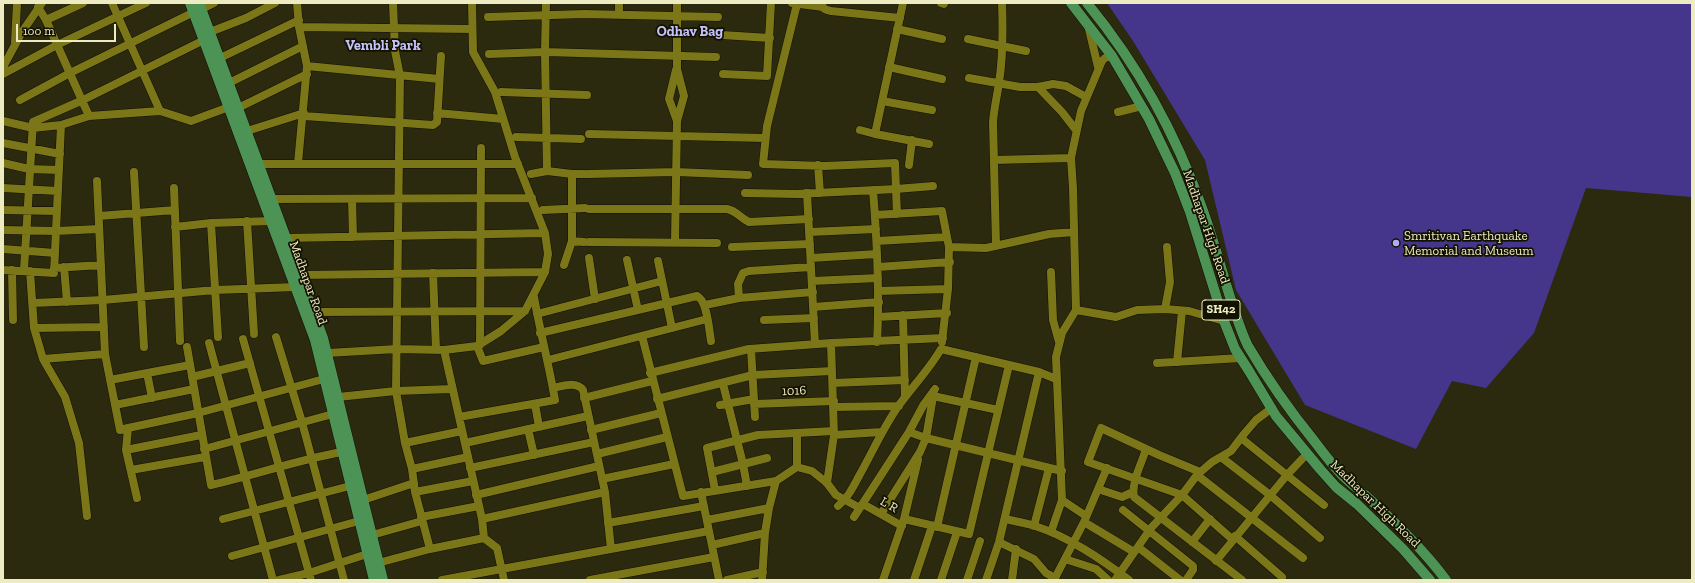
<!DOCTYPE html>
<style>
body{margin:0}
#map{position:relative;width:1695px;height:583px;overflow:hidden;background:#2b290e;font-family:"Zilla Slab",serif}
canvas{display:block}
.frame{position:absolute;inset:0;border:4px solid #ecebc1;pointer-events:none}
.scale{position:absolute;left:16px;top:24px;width:100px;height:18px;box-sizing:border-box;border:2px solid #ecebc1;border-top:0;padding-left:5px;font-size:12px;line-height:14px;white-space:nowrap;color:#ecebc1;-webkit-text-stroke:3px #131100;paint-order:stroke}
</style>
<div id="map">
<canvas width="1695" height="583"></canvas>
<div class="frame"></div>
<div class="scale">100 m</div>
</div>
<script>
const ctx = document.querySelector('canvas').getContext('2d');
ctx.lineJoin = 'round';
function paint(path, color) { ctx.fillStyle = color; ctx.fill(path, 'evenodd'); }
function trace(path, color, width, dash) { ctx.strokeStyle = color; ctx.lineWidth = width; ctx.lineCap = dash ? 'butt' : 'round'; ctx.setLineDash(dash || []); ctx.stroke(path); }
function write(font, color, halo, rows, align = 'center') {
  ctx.font = font + ' "Zilla Slab",serif'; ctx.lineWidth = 3.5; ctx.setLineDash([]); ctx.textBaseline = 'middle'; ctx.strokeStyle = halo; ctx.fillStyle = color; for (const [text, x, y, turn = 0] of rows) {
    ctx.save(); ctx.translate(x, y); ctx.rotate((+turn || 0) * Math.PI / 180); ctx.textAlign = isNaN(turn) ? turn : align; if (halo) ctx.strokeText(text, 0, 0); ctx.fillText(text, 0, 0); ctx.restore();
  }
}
paint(new Path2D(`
 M 1107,3 L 1692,3 L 1692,197 L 1586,188 L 1534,333 L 1486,388 L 1452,381 L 1416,449 L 1305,405 L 1236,290 L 1205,160 L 1133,41 Z`), '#45368c');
const minor = new Path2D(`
 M 112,3 L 160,111
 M 297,3 L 299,27 L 307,66 L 298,163
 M 393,3 L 395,51 L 400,76 L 396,391 L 405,443 L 412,469 L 415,492 L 430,549
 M 546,3 L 545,52 L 547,171
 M 792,3 L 823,7
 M 821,3 C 822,9 826,10 831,11 L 900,18
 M 941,3 L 944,4
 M 38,7 L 46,20 L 89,116
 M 202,9 L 214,3
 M 619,14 L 619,3
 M 488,17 L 584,14 L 718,17
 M 46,20 L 83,3
 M 1088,25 L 1098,67
 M 299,27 L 472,29
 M 897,29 L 942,39
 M 210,32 L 246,18 L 275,3
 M 722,35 L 770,38
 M 968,39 L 1026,51
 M 15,42 L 17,3
 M 489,54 L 545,52 L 716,57
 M 220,58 L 299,20
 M 307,66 L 439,79
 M 3,67 L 22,32 L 42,3
 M 889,67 L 942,79
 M 676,70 L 669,99 L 677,121
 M 3,74 L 57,45 L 146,3
 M 723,74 L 767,76 L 771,3
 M 969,78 L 1020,87 L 1038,87 L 1053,84 L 1066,86 L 1086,97
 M 229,83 L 303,46
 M 1038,87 L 1062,112 L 1076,130
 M 501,92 L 587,95
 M 20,100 L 70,73 L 194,12
 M 882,101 L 932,110
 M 238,108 L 307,74
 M 1118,112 L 1142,106
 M 437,113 L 503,119
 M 304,116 L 433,125 L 437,122 L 441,56
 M 3,121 L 33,128 L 61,125 L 89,116 L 160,111 L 191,121 L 229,107
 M 860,130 L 875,134 L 929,144
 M 247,131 L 304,113
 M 589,134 L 765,138
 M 875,134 L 903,3
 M 516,137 L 581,139
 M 3,143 L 60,154
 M 994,160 L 1071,158
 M 3,163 L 29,169 L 59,170
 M 259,164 L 518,164
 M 818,165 L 820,193
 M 909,165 L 912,140
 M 134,172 L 144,347
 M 531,174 L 547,171 L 572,174 L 585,174
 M 588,174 L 676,172 L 748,175
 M 97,181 L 105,354 L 120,430 L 128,428 L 126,450 L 137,498
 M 3,188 L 58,191
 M 174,188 L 180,341
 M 873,190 C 877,241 880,291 877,342
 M 745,193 L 796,194 L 896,189 L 895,163 L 824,166 L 763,164 L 767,126 L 797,4
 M 807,193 L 815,344
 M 272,199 L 532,198
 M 352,199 L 353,237
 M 589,209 L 727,209 C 737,211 740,218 749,222 L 809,219
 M 3,210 L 57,211
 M 543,210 L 585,208
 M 897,214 L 896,189 L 933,186
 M 875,215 L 942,211 L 947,237
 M 99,216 L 175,210
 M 247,221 L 254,334
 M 211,223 L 218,337
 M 175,227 L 211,223 L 271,221
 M 3,230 L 56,231 L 99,229
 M 810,232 L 876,229
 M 287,238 L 545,233
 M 572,241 L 584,242
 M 877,241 L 947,237 L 949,247 L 986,248 L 1049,234 L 1074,232
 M 589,242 L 717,243
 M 675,242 L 677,121 L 684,96 L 677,69 L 677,3
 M 996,245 L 993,122 C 994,109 997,96 999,83 C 1003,57 1003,29 1002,3
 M 732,247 L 810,244
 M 3,249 L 55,253
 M 589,258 L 595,299
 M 811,258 L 877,254
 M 627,260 L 638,310
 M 658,261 L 672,328
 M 564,265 L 572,241 L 572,174
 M 64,267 L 67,302
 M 878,267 L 950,262
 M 54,268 L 101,265
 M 3,270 L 54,273 L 61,125
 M 12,270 L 13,320
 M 24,270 L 33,122 L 83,100 L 204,40
 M 30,271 L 34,328 L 43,359 L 65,397 L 79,443 L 87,516
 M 1051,272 L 1053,320 L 1059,342
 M 433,273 L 436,349
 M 300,275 L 545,272
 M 812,281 L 878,278
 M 878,291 L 948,289
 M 739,298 L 738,284 L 743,273 L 749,271 L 811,267
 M 33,303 L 103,300 L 215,290 L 296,287
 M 705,305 L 739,298 L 813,292
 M 813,307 L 879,302
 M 1165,309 L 1189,311 L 1224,321
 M 1076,310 L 1116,317 L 1137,310 L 1165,309 L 1170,282 L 1167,247
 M 314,312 L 525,311
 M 537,314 L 662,281
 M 903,315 L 905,397
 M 878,317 L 947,313
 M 764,320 L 814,318
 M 34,328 L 104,327
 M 540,333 L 697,296 C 707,300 709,329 711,341
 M 642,336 L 683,496 L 776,481
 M 276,337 L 302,422 L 344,580
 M 243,339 L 311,580
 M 942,342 L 948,289 L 949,247
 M 209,343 L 273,580
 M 480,345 L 481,148
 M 477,346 L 483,361 L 544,347
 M 187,347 L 211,485 C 255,475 297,460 342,452
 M 751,349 L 755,417
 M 444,350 L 482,519 L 484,538 L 497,548 L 504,580
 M 327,353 L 397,349 L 444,350 L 477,346 L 501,331 L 525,311 L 545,272 L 548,254 L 545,233 L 515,157 L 495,92 L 473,52 L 472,3
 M 43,359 L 105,354
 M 548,360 L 707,319
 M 1177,362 L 1182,311
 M 1157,363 L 1241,358
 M 147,373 L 152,398
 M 650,373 L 749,349 L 831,343 L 943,338
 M 192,377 L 250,363
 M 110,380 L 190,365
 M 833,383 L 905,380
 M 723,384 L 743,464 L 747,486
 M 553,388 C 563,386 576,381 583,390 L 605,492 L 611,549
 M 933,396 L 998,410
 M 338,397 L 396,391 L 452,389
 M 584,398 L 652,381
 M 657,399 L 753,375 L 832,371
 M 535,404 L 539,427
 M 754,404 L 834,401
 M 115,405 L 194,389
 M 720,405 L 754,399
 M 834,407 L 899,406
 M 459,417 L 555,400 C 549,365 540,331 534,297
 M 128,428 L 198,413 L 324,379
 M 528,429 L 534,455
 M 591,430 L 661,413
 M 909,432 L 926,438 L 1062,471
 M 797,433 L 797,467
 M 834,435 L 881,432
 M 1241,438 L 1324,505
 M 405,443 L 462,431
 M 465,443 L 588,416
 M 204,449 L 333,414
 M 1146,449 C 1142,463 1131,482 1134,497 L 1242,580
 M 126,450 L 201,435
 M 597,454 L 667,437
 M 1221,457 L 1270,495 L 1320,538
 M 470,468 L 594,442
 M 412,469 L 468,457
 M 131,470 L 205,457
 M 712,472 L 767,458
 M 1200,472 L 1159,455 L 1101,428 L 1088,462 L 1182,495 L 1232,539
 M 1197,475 L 1303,558
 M 602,479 L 674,464
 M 827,483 L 834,435 L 831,343
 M 1098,489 L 1122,497 L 1133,492
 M 715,490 L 707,448 L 758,435 L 834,431
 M 415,492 L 473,481
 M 701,492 L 719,580
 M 476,495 L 599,466
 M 363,500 L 414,483
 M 863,504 L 902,526
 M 838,506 C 848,498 853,487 859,476 C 872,453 882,430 897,408 C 911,388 929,370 941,349 L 1039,372 L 1056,379
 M 1123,510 L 1193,566 L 1193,570 L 1186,580
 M 881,514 L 920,452 L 926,438 L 934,391
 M 1086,516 L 1062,500 L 1056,357 L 1062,333 L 1076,310 L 1073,188 L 1071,158 L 1081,111 L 1102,61 L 1105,58 L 1112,56
 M 421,517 L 479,506
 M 854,517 L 909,432 L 924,404 L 935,389
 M 223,519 L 350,486
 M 482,519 L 605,492
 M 904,519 L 969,534 L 1009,365
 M 1005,519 C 1015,521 1025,523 1035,526 C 1069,537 1101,559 1129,580
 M 707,520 L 769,508
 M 1084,522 L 1134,552
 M 608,523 L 704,506
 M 1034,526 L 1049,468
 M 937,527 L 976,357
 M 1051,532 L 1062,500
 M 372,535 L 422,521
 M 1235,536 L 1282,577
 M 999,542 L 1034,559 L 1046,573 L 1055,578
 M 1192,542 L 1210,519
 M 712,545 L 765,533
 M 1138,547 L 1180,580
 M 232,556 L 359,521
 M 1065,559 L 1096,569 L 1108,580
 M 1216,561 L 1287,475 L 1303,458
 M 378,563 L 430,549 L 484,538
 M 279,580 L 309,573 L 367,554
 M 442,580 L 709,531
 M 590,580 L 714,557
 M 727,580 L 763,572
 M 762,580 L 765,533 L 769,508 L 776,481 L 797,467 L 812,471 L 827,483 L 836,495 L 860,508
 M 883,580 L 904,519 L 918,460
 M 914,580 L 932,526
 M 941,580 L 957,532
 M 967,580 L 980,541
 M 986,580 L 999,542 L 1039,372
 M 1012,580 L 1016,549
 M 1054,580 L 1084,522 L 1107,468
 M 1115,580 L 1151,528 L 1182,495 L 1197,475 L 1212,462 L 1231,451 L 1244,434 L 1256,420 L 1272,408`);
const major = new Path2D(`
 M 190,3 L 315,340 L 374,580
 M 199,3 L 323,338 L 383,580
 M 1071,3 L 1112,56 L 1149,119 L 1175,173 L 1190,212 L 1224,321 L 1235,349 L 1249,371 L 1276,416 L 1320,469 L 1336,487 L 1357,504 L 1403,549 L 1430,580
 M 1087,3 C 1137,64 1176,134 1202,208 C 1213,238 1221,269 1231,300 C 1236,315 1241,332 1248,346 C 1268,380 1290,411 1315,442 C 1324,454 1333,466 1344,477 C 1350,483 1358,489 1365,495 C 1394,521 1423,549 1446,580`);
trace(minor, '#131100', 9);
trace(major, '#131100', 11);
trace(minor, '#7b7618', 8);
trace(major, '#4d9356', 10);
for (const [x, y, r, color] of [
 [1396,243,4,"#b1adfa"]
]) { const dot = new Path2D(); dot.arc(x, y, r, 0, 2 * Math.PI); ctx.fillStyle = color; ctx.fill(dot); trace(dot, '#131100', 1.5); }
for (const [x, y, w] of [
 [1221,310,38]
]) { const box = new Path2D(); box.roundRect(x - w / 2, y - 10, w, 20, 3); ctx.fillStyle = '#131100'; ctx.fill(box); trace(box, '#ecebc1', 1); }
write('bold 12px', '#ecebc1', null, [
 ["SH42",1221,310]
]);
write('13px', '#ecebc1', '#131100', [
 ["Madhapar High Road",1206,227,71],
 ["Madhapar Road",308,283,70],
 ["1016",794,391,-2],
 ["Madhapar High Road",1375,504,44],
 ["L R",889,505,30]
]);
write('13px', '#ecebc1', '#131100', [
 ["Smritivan Earthquake",1404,236],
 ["Memorial and Museum",1404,251]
], 'left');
write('bold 14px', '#c4c2fb', '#131100', [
 ["Odhav Bag",690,32],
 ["Vembli Park",383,46]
]);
</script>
